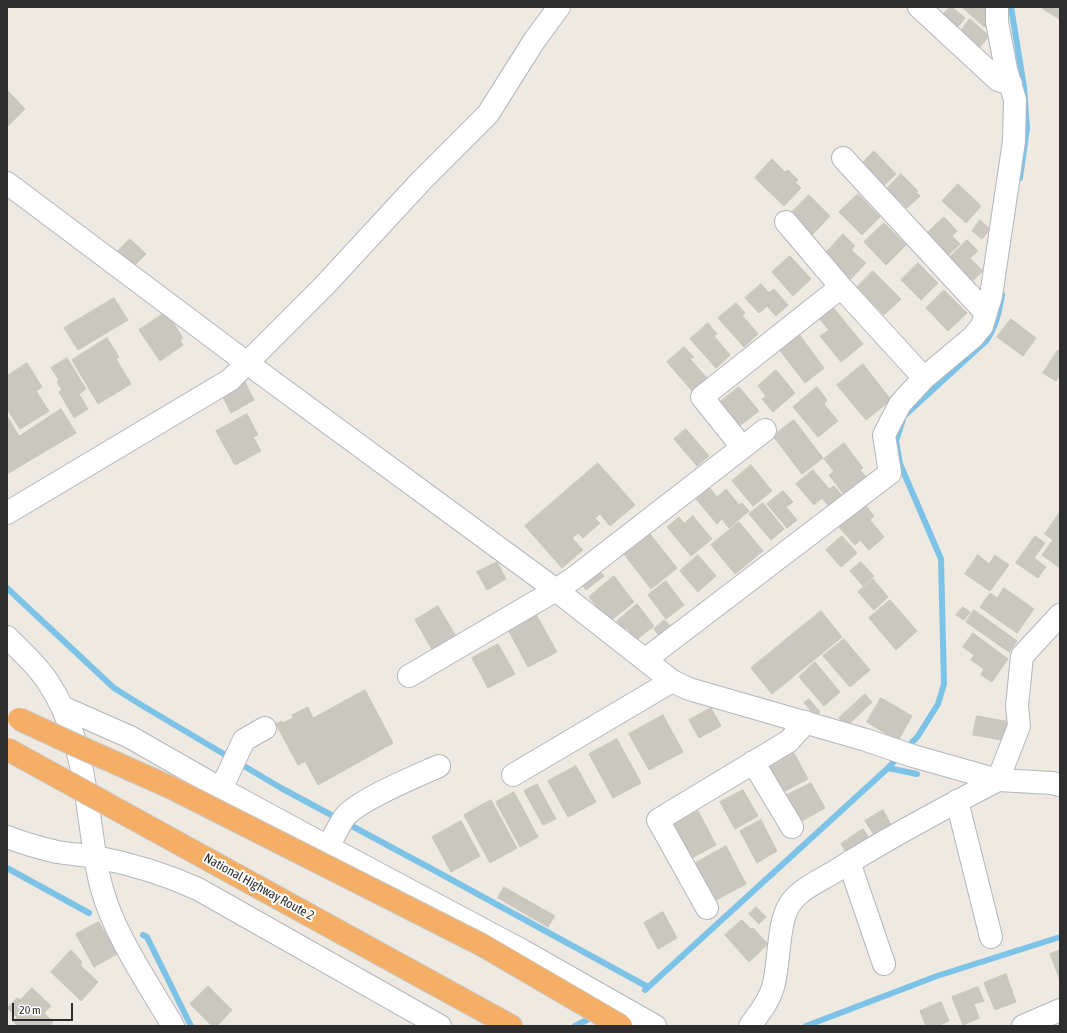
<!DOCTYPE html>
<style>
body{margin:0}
#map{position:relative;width:1067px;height:1033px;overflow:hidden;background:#eee9e1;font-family:"Asap Condensed",sans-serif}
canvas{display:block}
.frame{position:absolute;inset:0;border:8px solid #2d2d2d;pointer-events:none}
.scale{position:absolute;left:12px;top:1003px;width:61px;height:18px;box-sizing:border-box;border:2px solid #2d2d2d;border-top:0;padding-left:5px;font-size:12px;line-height:14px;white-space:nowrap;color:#2d2d2d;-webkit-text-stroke:3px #fff;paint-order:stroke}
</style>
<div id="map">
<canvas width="1067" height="1033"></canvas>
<div class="frame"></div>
<div class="scale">20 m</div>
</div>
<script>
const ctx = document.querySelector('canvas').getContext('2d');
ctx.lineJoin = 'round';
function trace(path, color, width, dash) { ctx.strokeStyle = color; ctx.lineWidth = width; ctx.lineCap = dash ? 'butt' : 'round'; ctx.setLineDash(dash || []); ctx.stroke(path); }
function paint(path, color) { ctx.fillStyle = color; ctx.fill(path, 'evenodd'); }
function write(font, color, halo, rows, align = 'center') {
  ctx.font = font + ' "Asap Condensed",sans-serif'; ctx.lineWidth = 4; ctx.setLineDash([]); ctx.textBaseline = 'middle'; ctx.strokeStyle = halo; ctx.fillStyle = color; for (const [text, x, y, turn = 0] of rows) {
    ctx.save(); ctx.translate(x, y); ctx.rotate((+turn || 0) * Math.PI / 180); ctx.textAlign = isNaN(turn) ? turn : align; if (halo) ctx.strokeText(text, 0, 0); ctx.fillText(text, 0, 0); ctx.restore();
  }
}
trace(new Path2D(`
 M 1011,7 L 1024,87 L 1027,128 L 1020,178
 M 7,588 L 114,688 L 143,706 L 281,788 L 430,868 L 648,987
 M 905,750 L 918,736 L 938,704 L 944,684 L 941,559 L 900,464 L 896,441 L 904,416 L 986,341 C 996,327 999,312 1002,295
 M 888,768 L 917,774
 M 7,868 L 89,913
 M 143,935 L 147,937 L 191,1026
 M 645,990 L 888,768 L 899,756
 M 575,1026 L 591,1018
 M 806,1026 L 937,976 L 1060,937`), '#7cc3e7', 6);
const building = new Path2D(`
 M 950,7 L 952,7 L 965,18 L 952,34 L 937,21 Z
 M 962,7 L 990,7 L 986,12 L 993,18 L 985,27 Z
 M 1040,7 L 1060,7 L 1060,19 Z
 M 970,19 L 989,36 L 976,52 L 957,36 Z
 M 7,90 L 25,109 L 7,127 Z
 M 874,151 L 896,174 L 880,189 L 859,167 Z
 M 772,159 L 785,172 L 788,170 L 798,180 L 795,182 L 801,188 L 784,206 L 755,178 Z
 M 901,174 L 918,191 L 916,192 L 920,196 L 907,208 L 900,201 L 897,204 L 884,192 Z
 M 958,184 L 981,206 L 966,223 L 942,201 Z
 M 858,194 L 880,217 L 862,235 L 839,212 Z
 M 809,195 L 830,216 L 810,237 L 789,215 Z
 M 944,217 L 957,231 L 952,236 L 960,244 L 945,258 L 924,236 Z
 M 980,220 L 990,229 L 982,239 L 972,231 Z
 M 884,223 L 906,245 L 886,265 L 864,242 Z
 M 843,234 L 855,246 L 851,250 L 866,263 L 850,280 L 823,256 Z
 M 130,239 L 146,254 L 133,267 L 117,252 Z
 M 967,240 L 978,251 L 970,258 L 983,271 L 969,284 L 946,261 Z
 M 790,256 L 811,279 L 793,296 L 772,272 Z
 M 918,263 L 938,283 L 921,300 L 901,280 Z
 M 873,271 L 901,299 L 884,315 L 857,287 Z
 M 761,284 L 769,293 L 774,289 L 788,305 L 776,316 L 767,306 L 759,313 L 745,298 Z
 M 944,290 L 967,313 L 948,331 L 926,308 Z
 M 114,298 L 128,320 L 78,350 L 64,328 Z
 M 736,303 L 745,313 L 742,315 L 758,334 L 744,347 L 718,318 Z
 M 831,305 L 863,344 L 841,362 L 820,336 L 829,330 L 818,317 Z
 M 166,312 L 183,338 L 180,340 L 183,345 L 160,361 L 139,330 Z
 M 1011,319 L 1036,338 L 1023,356 L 997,337 Z
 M 708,323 L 717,334 L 714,336 L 730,355 L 716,368 L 690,339 Z
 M 798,333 L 824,368 L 805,383 L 778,348 Z
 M 107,338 L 119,357 L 116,359 L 131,384 L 98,404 L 72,360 Z
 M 684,347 L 694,357 L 690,359 L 707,378 L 692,391 L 667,362 Z
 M 1058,350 L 1060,351 L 1060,374 L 1056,381 L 1043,373 Z
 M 67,358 L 86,389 L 79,394 L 88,409 L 74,418 L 59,392 L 62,390 L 57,382 L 59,380 L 51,368 Z
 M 27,363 L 42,387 L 36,391 L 49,411 L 20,429 L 7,409 L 7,376 Z
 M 863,364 L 891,400 L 866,420 L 837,385 Z
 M 776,370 L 795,393 L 773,412 L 762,399 L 766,396 L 758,386 Z
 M 243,378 L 254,400 L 231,413 L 223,397 L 230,394 L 226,387 Z
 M 739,387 L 759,411 L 738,427 L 719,403 Z
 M 817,387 L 827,400 L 824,404 L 838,421 L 818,437 L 793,407 Z
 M 61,409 L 76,433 L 7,474 L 7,416 L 19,436 Z
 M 247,414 L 258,435 L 253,437 L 261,451 L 235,465 L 216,431 Z
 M 794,420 L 823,458 L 802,474 L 773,436 Z
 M 686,429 L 709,456 L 697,466 L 674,439 Z
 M 844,443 L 863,468 L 860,470 L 868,479 L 845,496 L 829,475 L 834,471 L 824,459 Z
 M 598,463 L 635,505 L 610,526 L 600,514 L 595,518 L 600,523 L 583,538 L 578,533 L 572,538 L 583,550 L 562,568 L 525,526 Z
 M 751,465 L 772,491 L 753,506 L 732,481 Z
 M 813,470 L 829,489 L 834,486 L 845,499 L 832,510 L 822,498 L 814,505 L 796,484 Z
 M 709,487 L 717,497 L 726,489 L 739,505 L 742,503 L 749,511 L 729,528 L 722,519 L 717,524 L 696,499 Z
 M 783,491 L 793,502 L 786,507 L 797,520 L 787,528 L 767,504 Z
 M 763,503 L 784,529 L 771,540 L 749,514 Z
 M 864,503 L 874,516 L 870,520 L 884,537 L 869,550 L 860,540 L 855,545 L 838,526 Z
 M 1060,512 L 1060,568 L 1042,555 L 1053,540 L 1045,534 Z
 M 693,516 L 712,539 L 691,556 L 667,527 L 679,517 L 684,523 Z
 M 739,522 L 763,551 L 735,574 L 711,545 Z
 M 650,534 L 677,568 L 651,589 L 624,554 Z
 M 842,536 L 857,553 L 841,567 L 826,550 Z
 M 1035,536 L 1045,543 L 1034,558 L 1046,567 L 1038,578 L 1016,563 Z
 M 698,555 L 716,576 L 698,592 L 680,571 Z
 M 978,555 L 989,564 L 995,555 L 1009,565 L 990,591 L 965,574 Z
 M 497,562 L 506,579 L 487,590 L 477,572 Z
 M 861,562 L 874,576 L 863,586 L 850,571 Z
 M 596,567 L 604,576 L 586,590 L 579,581 Z
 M 614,576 L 634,602 L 609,622 L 589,597 Z
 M 873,579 L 888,597 L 874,610 L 858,592 Z
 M 666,581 L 684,605 L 666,619 L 648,595 Z
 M 1004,588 L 1034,609 L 1017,633 L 980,607 L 990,593 L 997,598 Z
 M 890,600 L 917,631 L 896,650 L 869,618 Z
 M 637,604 L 654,626 L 636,640 L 627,628 L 624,630 L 617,621 Z
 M 438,606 L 457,638 L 433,651 L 415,620 Z
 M 963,607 L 970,612 L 964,620 L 956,615 Z
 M 533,609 L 557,652 L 528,667 L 505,624 Z
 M 974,610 L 1017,641 L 1009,652 L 966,622 Z
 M 821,611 L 842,637 L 772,694 L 751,668 Z
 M 665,620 L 673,630 L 661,639 L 654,629 Z
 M 973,633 L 1008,659 L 992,682 L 981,675 L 984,669 L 971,660 L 974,655 L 963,647 Z
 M 844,639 L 870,670 L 850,687 L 823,656 Z
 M 498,644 L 515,674 L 488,688 L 472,658 Z
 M 815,662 L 840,692 L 824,706 L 799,677 Z
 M 365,690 L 393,743 L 318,785 L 305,761 L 298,765 L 276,724 L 282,721 L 283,723 L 293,718 L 292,715 L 308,707 L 313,718 Z
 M 865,694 L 872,702 L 847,726 L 839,718 Z
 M 881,698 L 912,716 L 898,741 L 867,722 Z
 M 809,699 L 820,712 L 816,716 L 804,703 Z
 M 711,708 L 721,726 L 699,738 L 689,720 Z
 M 663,715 L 683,752 L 649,770 L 629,734 Z
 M 977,716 L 1010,722 L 1008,741 L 973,735 Z
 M 617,739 L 641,783 L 613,798 L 589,754 Z
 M 794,753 L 808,779 L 783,792 L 769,767 Z
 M 576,766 L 596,802 L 568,817 L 548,781 Z
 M 811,783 L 825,808 L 800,822 L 785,796 Z
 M 537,784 L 556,819 L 543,825 L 524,791 Z
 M 743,790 L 758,816 L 735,829 L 720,802 Z
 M 514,792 L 538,837 L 520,847 L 496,802 Z
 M 491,800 L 517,848 L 490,863 L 464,815 Z
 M 883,810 L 893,828 L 876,838 L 865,821 Z
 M 698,811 L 716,845 L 690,859 L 672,825 Z
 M 761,820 L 777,851 L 757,863 L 740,831 Z
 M 461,821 L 480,856 L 451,872 L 432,837 Z
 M 863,829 L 871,841 L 849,856 L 841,844 Z
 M 726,846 L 746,884 L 714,901 L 694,864 Z
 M 504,887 L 555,916 L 548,927 L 498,898 Z
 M 756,907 L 766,917 L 759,924 L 749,914 Z
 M 663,912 L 677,938 L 658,949 L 644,923 Z
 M 742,920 L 751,929 L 753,928 L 768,944 L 749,962 L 725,935 Z
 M 99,922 L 117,954 L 94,967 L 76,934 Z
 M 71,950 L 82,962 L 80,965 L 98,982 L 81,1001 L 51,972 Z
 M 1060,950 L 1060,980 L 1050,954 Z
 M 1006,974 L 1016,1002 L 995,1010 L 984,983 Z
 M 208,986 L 232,1010 L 217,1026 L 212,1026 L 190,1004 Z
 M 978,987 L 984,1001 L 974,1004 L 979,1018 L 963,1025 L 952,997 Z
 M 32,988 L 51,1006 L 44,1013 L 53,1022 L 50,1026 L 18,1026 L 13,1021 L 17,1017 L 7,1008 L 17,998 L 20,1000 Z
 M 941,1002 L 949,1021 L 940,1025 L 941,1026 L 926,1026 L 920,1011 Z`);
paint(building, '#cac7bf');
trace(building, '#c9c5ba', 1);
const minor = new Path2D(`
 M 919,7 L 998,80 L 1011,84
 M 843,158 L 986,313
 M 7,183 L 247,363 L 556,590 L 672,681 L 689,689 L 866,740 L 913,756 L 998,780 L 1052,783 L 1060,785
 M 924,378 L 973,337 L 982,326 L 991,296 L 1014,141 L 1015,100 L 1006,69 L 997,22 L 997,7
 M 742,447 L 702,397 L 841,287 L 786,222
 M 7,513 L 230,380 L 325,285 L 421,181 L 488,114 L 534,41 L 559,7
 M 7,637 C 21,651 37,665 48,682 C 74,721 83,768 89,814 C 93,839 95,865 102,889 C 114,934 149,985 173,1026
 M 646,659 L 890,473 L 884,435 L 900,404 L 924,378 L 841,287
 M 409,676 L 556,590 L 574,578 L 765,430
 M 62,707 L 130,737 L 221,789 L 328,847 L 523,951 L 655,1026
 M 753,762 L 792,827
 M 513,775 L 672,681
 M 221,789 L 244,740 L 265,728
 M 957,801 L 991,937
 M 7,837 C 23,843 40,848 57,852 C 70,854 83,855 96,857 C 132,864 165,874 198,889 L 440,1026
 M 328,847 C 333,838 338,827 344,818 C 357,800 417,776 439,766
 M 849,862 L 884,964
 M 707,908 L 658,820 L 789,741 L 806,722
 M 750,1026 C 759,1013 769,1002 773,987 C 780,964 777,923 790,904 C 800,889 819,881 834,872 C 887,838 942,809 998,780 L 1019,726 L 1017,706 L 1022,656 L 1060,615
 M 1023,1026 L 1060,1010`);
const highway = new Path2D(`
 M 289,904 L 511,1026`);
trace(minor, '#b4b6bf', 24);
trace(highway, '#c8c8c8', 24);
trace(new Path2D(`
 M 7,1025 L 9,1026`), '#c8c8c8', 2.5, [3, 2]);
trace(minor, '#fff', 22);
trace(highway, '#f4ae66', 22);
const highwayBridge = new Path2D(`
 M 19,719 L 73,744 L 172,788 L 482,945 L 621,1026
 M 7,749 L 289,904`);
trace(highwayBridge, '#c8c8c8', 24, []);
trace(highwayBridge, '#f4ae66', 22);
write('13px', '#2d2d2d', '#fff', [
 ["National Highway Route 2",259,887,29]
]);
</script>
